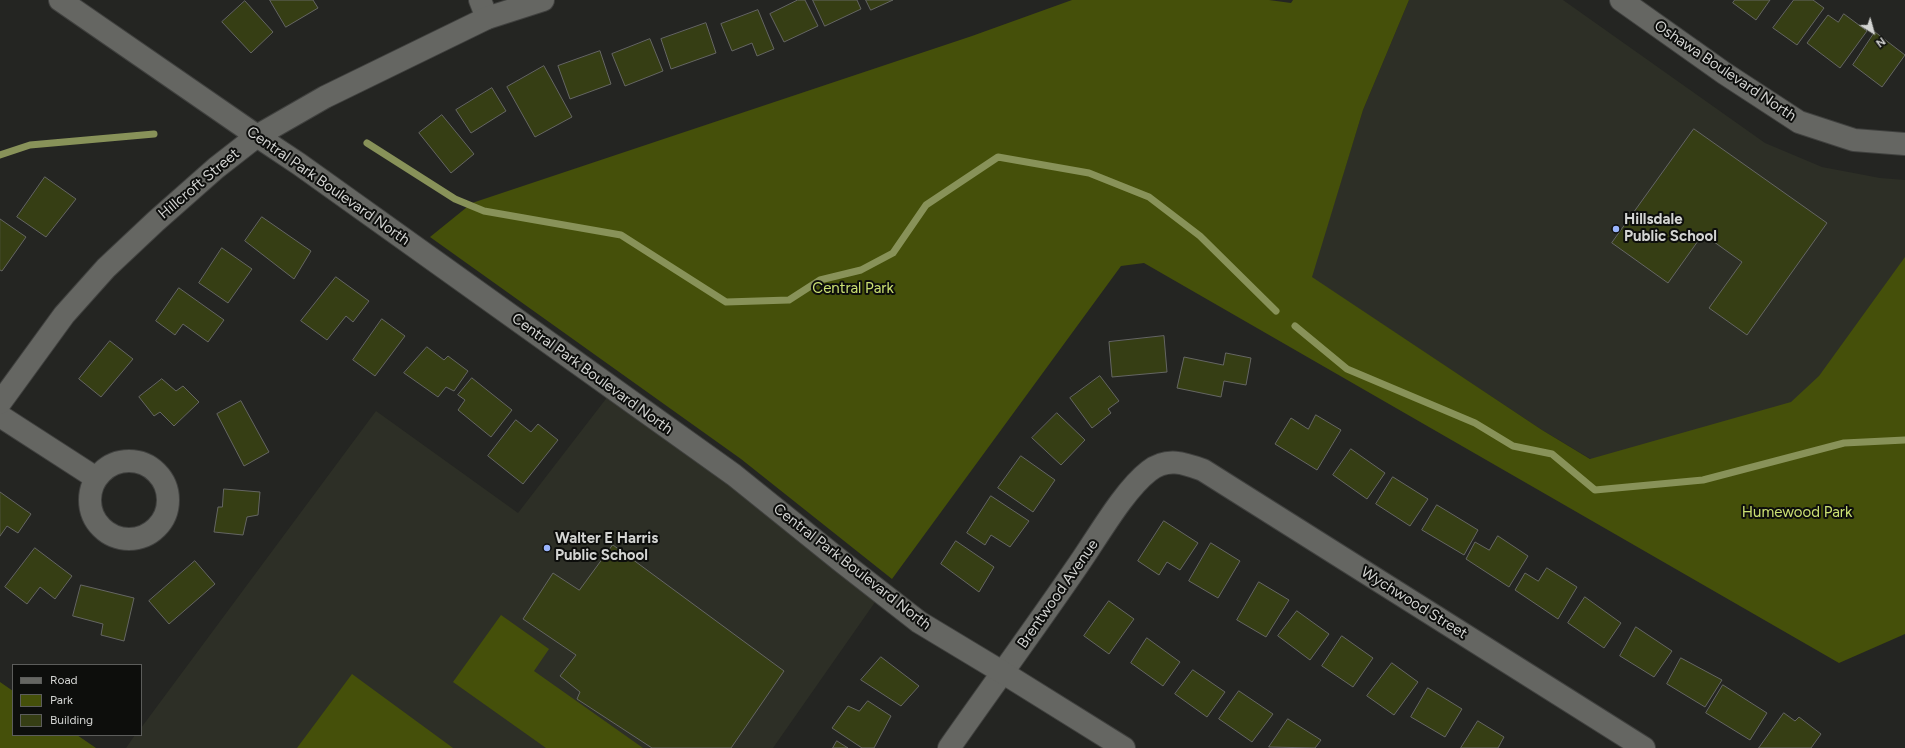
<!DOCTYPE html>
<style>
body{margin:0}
#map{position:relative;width:1905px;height:748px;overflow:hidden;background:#242522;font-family:Figtree,sans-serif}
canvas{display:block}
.legend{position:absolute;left:12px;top:664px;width:130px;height:72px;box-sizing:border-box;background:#0d0e0c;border:1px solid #5c5d5b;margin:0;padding:5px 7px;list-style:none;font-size:12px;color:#d3d4d2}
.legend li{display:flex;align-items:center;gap:8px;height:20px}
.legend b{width:20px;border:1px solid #5c5d5b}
.north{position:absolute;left:1853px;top:12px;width:40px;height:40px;-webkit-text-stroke:3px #0d0e0c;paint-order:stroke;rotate:143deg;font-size:11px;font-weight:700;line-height:16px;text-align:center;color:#d3d4d2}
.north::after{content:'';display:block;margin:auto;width:14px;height:18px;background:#d3d4d2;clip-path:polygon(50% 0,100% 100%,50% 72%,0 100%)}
</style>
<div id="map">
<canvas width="1905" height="748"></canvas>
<ul class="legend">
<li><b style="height:5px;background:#656662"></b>Road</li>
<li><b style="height:11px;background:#45500a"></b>Park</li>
<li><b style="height:11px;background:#363e14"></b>Building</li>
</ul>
<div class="north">N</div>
</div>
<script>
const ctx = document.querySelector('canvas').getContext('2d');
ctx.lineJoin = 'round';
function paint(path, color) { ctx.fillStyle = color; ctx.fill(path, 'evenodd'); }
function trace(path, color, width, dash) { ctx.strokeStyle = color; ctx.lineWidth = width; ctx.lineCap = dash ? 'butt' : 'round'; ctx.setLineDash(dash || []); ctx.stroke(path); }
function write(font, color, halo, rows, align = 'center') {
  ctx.font = font + ' Figtree,sans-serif'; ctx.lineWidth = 4; ctx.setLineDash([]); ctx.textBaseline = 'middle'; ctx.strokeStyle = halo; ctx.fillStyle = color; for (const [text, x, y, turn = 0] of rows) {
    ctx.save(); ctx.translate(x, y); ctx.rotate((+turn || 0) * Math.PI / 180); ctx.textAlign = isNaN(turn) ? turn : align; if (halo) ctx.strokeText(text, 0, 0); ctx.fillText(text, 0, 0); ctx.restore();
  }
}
paint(new Path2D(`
 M 1409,0 L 1563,0 L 1765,143 L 1822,167 L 1880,178 L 1905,180 L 1905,292 L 1812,420 L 1616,474 L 1542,430 L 1311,277 L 1363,110 Z
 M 612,391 L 880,595 L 773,748 L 126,748 L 135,735 L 141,735 L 141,728 L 376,411 L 518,513 Z`), '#2d2f26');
paint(new Path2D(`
 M 1072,0 L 1269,0 L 1291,3 L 1293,0 L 1409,0 L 1363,110 L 1312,277 L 1542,430 L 1590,459 L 1791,402 L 1819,376 L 1905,257 L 1905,634 L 1839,663 L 1144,263 L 1121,266 L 892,579 L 741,459 L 430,237 L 472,203 L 972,36 Z
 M 501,615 L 549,649 L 534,671 L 643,748 L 546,748 L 453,682 Z
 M 352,674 L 453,748 L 297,748 Z
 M 0,682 L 13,691 L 13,735 L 77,735 L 96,748 L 0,748 Z`), '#45500a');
trace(new Path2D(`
 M 367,143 L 455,199 L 484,211 L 621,235 L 726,302 L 789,300 L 820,280 L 861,270 L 893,253 L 926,205 L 998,157 L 1089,173 L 1149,197 L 1200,236 L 1276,311
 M 0,155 L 30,145 L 154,134
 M 1295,326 L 1347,369 L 1475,423 L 1513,446 L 1552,454 L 1595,490 L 1703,480 L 1844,443 L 1905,440`), '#889259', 7);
const building = new Path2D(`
 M 270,0 L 313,0 L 318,8 L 286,27 Z
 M 798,0 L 805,0 L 818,26 L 784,42 L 770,14 Z
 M 813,0 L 857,0 L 861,9 L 825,26 Z
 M 866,0 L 893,0 L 871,10 Z
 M 1735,0 L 1770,0 L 1756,20 L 1733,3 Z
 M 1794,0 L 1813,0 L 1824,8 L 1797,45 L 1773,28 Z
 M 245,1 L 273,32 L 251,53 L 222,22 Z
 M 758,10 L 774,49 L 757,56 L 752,43 L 732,51 L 721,24 Z
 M 1844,14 L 1867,31 L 1840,68 L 1807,43 L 1828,15 L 1838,22 Z
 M 706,23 L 716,53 L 671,69 L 661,39 Z
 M 1875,32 L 1905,55 L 1882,87 L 1853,65 Z
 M 650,39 L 663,71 L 625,86 L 612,54 Z
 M 600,51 L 611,84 L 570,99 L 558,66 Z
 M 544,66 L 572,117 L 535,137 L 507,87 Z
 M 492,88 L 506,111 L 471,133 L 456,110 Z
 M 442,115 L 474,154 L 451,173 L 419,133 Z
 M 1694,129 L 1827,223 L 1747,335 L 1709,308 L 1742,262 L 1703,234 L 1668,283 L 1612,243 Z
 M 45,177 L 76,199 L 46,237 L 17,217 Z
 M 262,217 L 311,251 L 294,279 L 245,241 Z
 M 0,219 L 26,237 L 2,271 L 0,270 Z
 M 222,248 L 252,269 L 228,303 L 199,283 Z
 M 336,277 L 369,301 L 353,322 L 346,316 L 327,340 L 301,321 Z
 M 179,288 L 224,320 L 208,342 L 183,324 L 175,335 L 156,321 Z
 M 382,319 L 405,336 L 375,376 L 353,360 Z
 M 1164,336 L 1167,372 L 1112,377 L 1109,342 Z
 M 110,341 L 133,359 L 101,397 L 79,379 Z
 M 427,347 L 444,360 L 448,356 L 468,371 L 454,391 L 446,387 L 438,397 L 404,373 Z
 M 1226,353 L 1251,358 L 1246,385 L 1224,381 L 1221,397 L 1177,388 L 1184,357 L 1223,365 Z
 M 1100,376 L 1119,401 L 1108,409 L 1111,413 L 1092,428 L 1070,398 Z
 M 472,378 L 512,410 L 491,437 L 458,410 L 465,400 L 458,395 Z
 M 162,379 L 176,391 L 183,386 L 199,402 L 174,426 L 160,412 L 154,416 L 139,397 Z
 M 241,401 L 269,452 L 244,466 L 217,414 Z
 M 1057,413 L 1085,440 L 1061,465 L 1032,438 Z
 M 1316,415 L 1341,430 L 1317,470 L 1275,444 L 1291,418 L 1308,429 Z
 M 516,420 L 531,432 L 538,424 L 558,440 L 523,484 L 488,456 Z
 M 1351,449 L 1385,473 L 1367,499 L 1333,475 Z
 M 1021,456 L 1055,480 L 1033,512 L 998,488 Z
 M 1393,477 L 1428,499 L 1410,526 L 1376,504 Z
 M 224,489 L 260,492 L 258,515 L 247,517 L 243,535 L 214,532 L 218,507 L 222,507 Z
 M 0,492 L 31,514 L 18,533 L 7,526 L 0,536 Z
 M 991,496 L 1029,521 L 1010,547 L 991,535 L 985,545 L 967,533 Z
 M 1437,505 L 1478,530 L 1464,555 L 1422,530 Z
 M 1164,521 L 1198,543 L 1180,570 L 1167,562 L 1159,575 L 1138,561 Z
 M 1498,536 L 1528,556 L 1509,587 L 1466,559 L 1475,542 L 1489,550 Z
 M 956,541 L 994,567 L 979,592 L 941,564 Z
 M 1211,543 L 1240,561 L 1218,598 L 1189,581 Z
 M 613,545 L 784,671 L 731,748 L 652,748 L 577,699 L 580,692 L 560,676 L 576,655 L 523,619 L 553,573 L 579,590 Z
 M 35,548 L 72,576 L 55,599 L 40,587 L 27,604 L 5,587 Z
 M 195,561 L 215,584 L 169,624 L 149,601 Z
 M 1547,568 L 1577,587 L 1558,619 L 1515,590 L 1525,573 L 1538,581 Z
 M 1259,582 L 1289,600 L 1266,637 L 1237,620 Z
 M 81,585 L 134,598 L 124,641 L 101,635 L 103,624 L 73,616 Z
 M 1585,597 L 1621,623 L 1604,648 L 1568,623 Z
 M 1109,601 L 1134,619 L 1109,654 L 1084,636 Z
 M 1297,611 L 1329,634 L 1310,660 L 1278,636 Z
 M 1636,627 L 1672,651 L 1654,677 L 1620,656 Z
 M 1342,636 L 1373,658 L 1353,687 L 1322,666 Z
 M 1147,638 L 1180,662 L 1163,686 L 1131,663 Z
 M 881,657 L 919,686 L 901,706 L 861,680 Z
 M 1681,658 L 1722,680 L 1705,707 L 1667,684 Z
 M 1392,663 L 1418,682 L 1394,715 L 1367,696 Z
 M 1193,670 L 1225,692 L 1207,717 L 1175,694 Z
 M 1723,685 L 1767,713 L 1750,740 L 1706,713 Z
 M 1428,688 L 1462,709 L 1445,737 L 1411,717 Z
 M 1239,691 L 1273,714 L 1252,742 L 1219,719 Z
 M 868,701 L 891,716 L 874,748 L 862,748 L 832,728 L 848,706 L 859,711 Z
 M 1784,713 L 1795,721 L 1799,717 L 1821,734 L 1811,748 L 1759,748 Z
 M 1288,719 L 1321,740 L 1315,748 L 1269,747 Z
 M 1478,721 L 1504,737 L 1498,748 L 1461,748 Z
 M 837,741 L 848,748 L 833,748 Z`);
paint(building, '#363e14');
trace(building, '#656663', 1);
const minor = new Path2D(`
 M 480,0 L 487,18
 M 1621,0 L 1724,73 L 1799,122 L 1854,140 L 1905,144
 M 0,416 L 96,478
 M90 500a39 39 0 1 1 78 0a39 39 0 1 1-78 0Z
 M 949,748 C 991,688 1035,628 1076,568 C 1096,540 1123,491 1149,471 C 1167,457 1184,463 1203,470 L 1644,748`);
const tertiary = new Path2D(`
 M 60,0 L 257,136 L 299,164 L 734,475 L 842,562 L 919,622 L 1002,672 L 1124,748
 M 0,403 L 64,315 L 106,268 L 156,221 L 216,168 L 257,136 L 325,97 L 487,18 L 543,0`);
trace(minor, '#40413f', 24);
trace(tertiary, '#40413f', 24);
trace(minor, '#656662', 22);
trace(tertiary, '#656662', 22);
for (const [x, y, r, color] of [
 [1616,229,4,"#9ab5fd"],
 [547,548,4,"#9ab5fd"]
]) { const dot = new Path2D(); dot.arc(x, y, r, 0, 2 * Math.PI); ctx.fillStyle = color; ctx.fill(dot); trace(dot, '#0d0e0c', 1.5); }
write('15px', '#d3d4d2', '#0d0e0c', [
 ["Oshawa Boulevard North",1725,71,34],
 ["Hillcroft Street",199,184,-40],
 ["Central Park Boulevard North",328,186,35],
 ["Central Park Boulevard North",592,374,36],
 ["Central Park Boulevard North",852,567,38],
 ["Brentwood Avenue",1058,594,-55],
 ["Wychwood Street",1414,603,32]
]);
write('bold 15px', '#d3d4d2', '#0d0e0c', [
 ["Hillsdale",1624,220],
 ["Public School",1624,237],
 ["Walter E Harris",555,539],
 ["Public School",555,556]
], 'left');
write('15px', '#cbe073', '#0d0e0c', [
 ["Central Park",853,289],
 ["Humewood Park",1797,513]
]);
</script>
